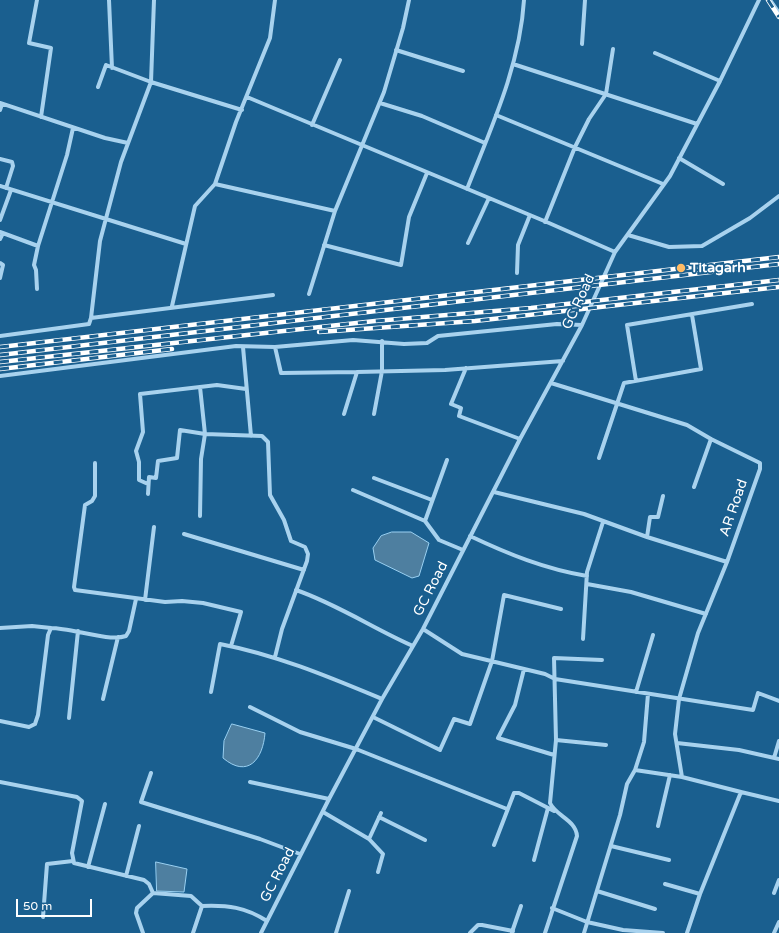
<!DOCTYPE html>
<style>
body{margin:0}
#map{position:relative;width:779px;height:933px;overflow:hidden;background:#1a5f8f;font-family:"Varela Round",sans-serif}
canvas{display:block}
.scale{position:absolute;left:16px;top:899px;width:76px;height:18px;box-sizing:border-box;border:2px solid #fff;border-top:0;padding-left:5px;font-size:12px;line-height:14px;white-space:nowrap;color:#fff;-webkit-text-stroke:3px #1a5f8f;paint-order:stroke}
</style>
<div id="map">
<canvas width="779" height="933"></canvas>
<div class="scale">50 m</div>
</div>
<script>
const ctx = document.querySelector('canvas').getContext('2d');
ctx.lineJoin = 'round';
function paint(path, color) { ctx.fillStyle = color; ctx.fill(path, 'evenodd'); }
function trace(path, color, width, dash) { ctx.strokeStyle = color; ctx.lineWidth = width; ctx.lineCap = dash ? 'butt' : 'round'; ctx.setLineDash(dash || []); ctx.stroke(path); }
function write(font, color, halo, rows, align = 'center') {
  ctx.font = font + ' "Varela Round",sans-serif'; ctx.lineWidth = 3.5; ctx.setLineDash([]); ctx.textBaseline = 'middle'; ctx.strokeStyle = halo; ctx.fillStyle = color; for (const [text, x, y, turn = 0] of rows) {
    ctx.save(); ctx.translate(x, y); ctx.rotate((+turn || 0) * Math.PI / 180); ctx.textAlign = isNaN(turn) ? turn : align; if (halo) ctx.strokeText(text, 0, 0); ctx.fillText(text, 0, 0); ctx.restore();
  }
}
const water = new Path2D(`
 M 392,532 L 411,532 L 429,543 L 419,576 L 412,578 L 375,560 L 373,548 L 381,536 Z
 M 232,724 L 265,733 C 263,759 248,779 223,758 L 224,741 Z
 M 156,862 L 187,869 L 184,892 L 157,891 Z`);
paint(water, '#4e7fa0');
trace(water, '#9ad0f1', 1);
trace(new Path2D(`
 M 37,0 L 29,43 L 51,48 L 41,117
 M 109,0 L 112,68
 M 154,0 L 151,82 L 121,162 L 100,241 L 91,318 L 273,295
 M 770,0 L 779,13
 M 582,44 L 585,0
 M 396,50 L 463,71
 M 655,53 L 720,81
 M 513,64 L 697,124
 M 98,87 L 106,65 L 151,82 L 242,110
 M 247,97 L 549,223 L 615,252
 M 0,103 L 105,138 L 128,143
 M 380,103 L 422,116 L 485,143
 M 0,110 L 2,104
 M 496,115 L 663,184
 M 312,125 L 340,60
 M 679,158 L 723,184
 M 0,159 L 12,162 L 13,166 L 6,188
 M 215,184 L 335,211
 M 0,186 L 186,244
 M 467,189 C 491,128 520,66 524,0
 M 0,220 L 11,190
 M 545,222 L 575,147 L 589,119 L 606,94 L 613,49
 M 0,232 L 38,246
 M 628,235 L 669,247 L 702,246 L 750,218 L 779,196
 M 0,239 L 3,233
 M 468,243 L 489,198
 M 324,245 L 401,265 L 409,217 L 427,173
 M 0,263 L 3,265 L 0,278
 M 517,273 L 518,245 L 530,215
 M 37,289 L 36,270 L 34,265 L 38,246 L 67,155 L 73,128
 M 309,294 L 335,211 L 384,92 L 403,28 L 409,0
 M 172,306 L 195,206 L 215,184 L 236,122 L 270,38 L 275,0
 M 0,336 L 89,324 L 91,318
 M 243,347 L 251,436
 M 275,347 L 281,373 L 357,372
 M 466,368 L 451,404 L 461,408 L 459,416 L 520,439
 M 0,376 L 236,346 L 275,347 L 353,340 L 404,344 L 427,343 L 438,336 L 557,324 L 582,325
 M 636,381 L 627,325 L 752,304
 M 551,383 L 687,425 L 711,439 L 760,463 L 760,469 L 727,562 L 698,633 L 679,699 L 675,734 L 682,777
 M 344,414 L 357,372 L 445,370 L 563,361
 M 374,414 L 382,371 L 382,341
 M 599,458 L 624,383 L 701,369 L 692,315
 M 95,463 L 95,496 L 92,501 L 85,505 L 74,587 L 75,590 L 165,602 L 182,601 L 203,603 L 241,612 L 231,646
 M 374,478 L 432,500
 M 148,484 L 139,480 L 139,462 L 136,451 L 143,432 L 140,394 L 217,385 L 246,389
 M 694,487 L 711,439
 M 353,490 L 425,521 L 439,540 L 463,550
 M 494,492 L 584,514 L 647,537 L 727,562
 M 148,494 L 149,477 L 156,478 L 158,461 L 177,458 L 180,430 L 205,434 L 262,436 L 268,442 L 270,495 L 284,520 L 291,541 L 305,547 L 308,554 L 307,561 L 282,629 L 275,657
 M 200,516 L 201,459 L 205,434 L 200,387
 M 425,521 L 447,460
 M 184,534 L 304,570
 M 470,536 C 508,554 545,569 587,576
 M 647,537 L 650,517 L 658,517 L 663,496
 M 587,584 L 631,592 L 706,614
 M 296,590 C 337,604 374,629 413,646
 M 145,600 L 154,527
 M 0,628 L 32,626 L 51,628
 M 423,629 L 462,654 L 545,674 L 555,679 L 753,710 L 758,693 L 779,701
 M 583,639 L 587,572 L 603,522
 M 524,669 L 515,705 L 498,738 L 554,755
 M 211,692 L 220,644 C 277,655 329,677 382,699
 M 636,692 L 653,635
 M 103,699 L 118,637
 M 250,707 L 300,732 L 356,749 L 507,809
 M 373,717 L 440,750 L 454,719 L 470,724 L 492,661 L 504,595 L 561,609
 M 69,718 L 78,631
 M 0,721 L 29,727 L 35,724 L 38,715 L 48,635 L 51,628 C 72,628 108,642 126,636 L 129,631 L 136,599
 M 556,740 L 606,745
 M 677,743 L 739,750 L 779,759
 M 774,758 L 779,741
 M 635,770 L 682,777 L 741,792
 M 151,773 L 141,802 L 260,839 L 300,854
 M 0,782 L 77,797 L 82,801 L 72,853 L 74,863 L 144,880 L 149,884 L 153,893 L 191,896 L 202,906 C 228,905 245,907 267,921
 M 250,782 L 329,799
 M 323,812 L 369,839 L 383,854 L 378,872
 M 379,817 L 425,840
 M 658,826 L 670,775
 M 369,839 L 381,813
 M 494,845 L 514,793 L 519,793 L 554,811
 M 611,846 L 669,860
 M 534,860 L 548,808
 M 88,867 L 105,804
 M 126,876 L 139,826
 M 665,884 L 700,894
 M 597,891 L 655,909
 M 774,893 L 779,880
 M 552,908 L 587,922 L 623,930 L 663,933
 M 43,917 L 47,864 L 73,861
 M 512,932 L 521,906
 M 143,933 L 136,913 L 137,908 L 153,893
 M 193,933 L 202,906
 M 261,933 L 329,799 L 382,699 L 423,629 L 520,439 L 582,325 L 615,252 L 670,176 L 720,81 L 759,0
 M 336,933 L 349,891
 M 470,933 L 478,925 L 482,925 L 513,931
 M 545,933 L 577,836 C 576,820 556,816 550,803 L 556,740 L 554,658 L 602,660
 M 584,933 L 620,815 L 627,784 L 635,770 L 644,742 L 648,694
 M 687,933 L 700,894 L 741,792 L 779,801
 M 774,933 L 779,922`), '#a8d2ee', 4);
const rail = new Path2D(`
 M 768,0 L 779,17
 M 319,332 L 475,321 L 779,287
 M 0,347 L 779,257
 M 0,355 L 779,264
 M 0,362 L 375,321 L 531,308 L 779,280
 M 0,369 L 172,349`);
trace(rail, '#fff', 4.5);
trace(rail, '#1a5f8f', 3, [9]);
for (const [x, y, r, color] of [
 [681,268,5,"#ffbb65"]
]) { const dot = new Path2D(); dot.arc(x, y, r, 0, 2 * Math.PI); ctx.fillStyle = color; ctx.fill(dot); trace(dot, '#1a5f8f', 1.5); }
write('bold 14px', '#fff', '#1a5f8f', [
 ["Titagarh",690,268]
], 'left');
write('14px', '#fff', '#1a5f8f', [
 ["GC Road",579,302,-65],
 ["AR Road",734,508,-71],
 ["GC Road",431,589,-63],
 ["GC Road",278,875,-63]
]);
</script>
